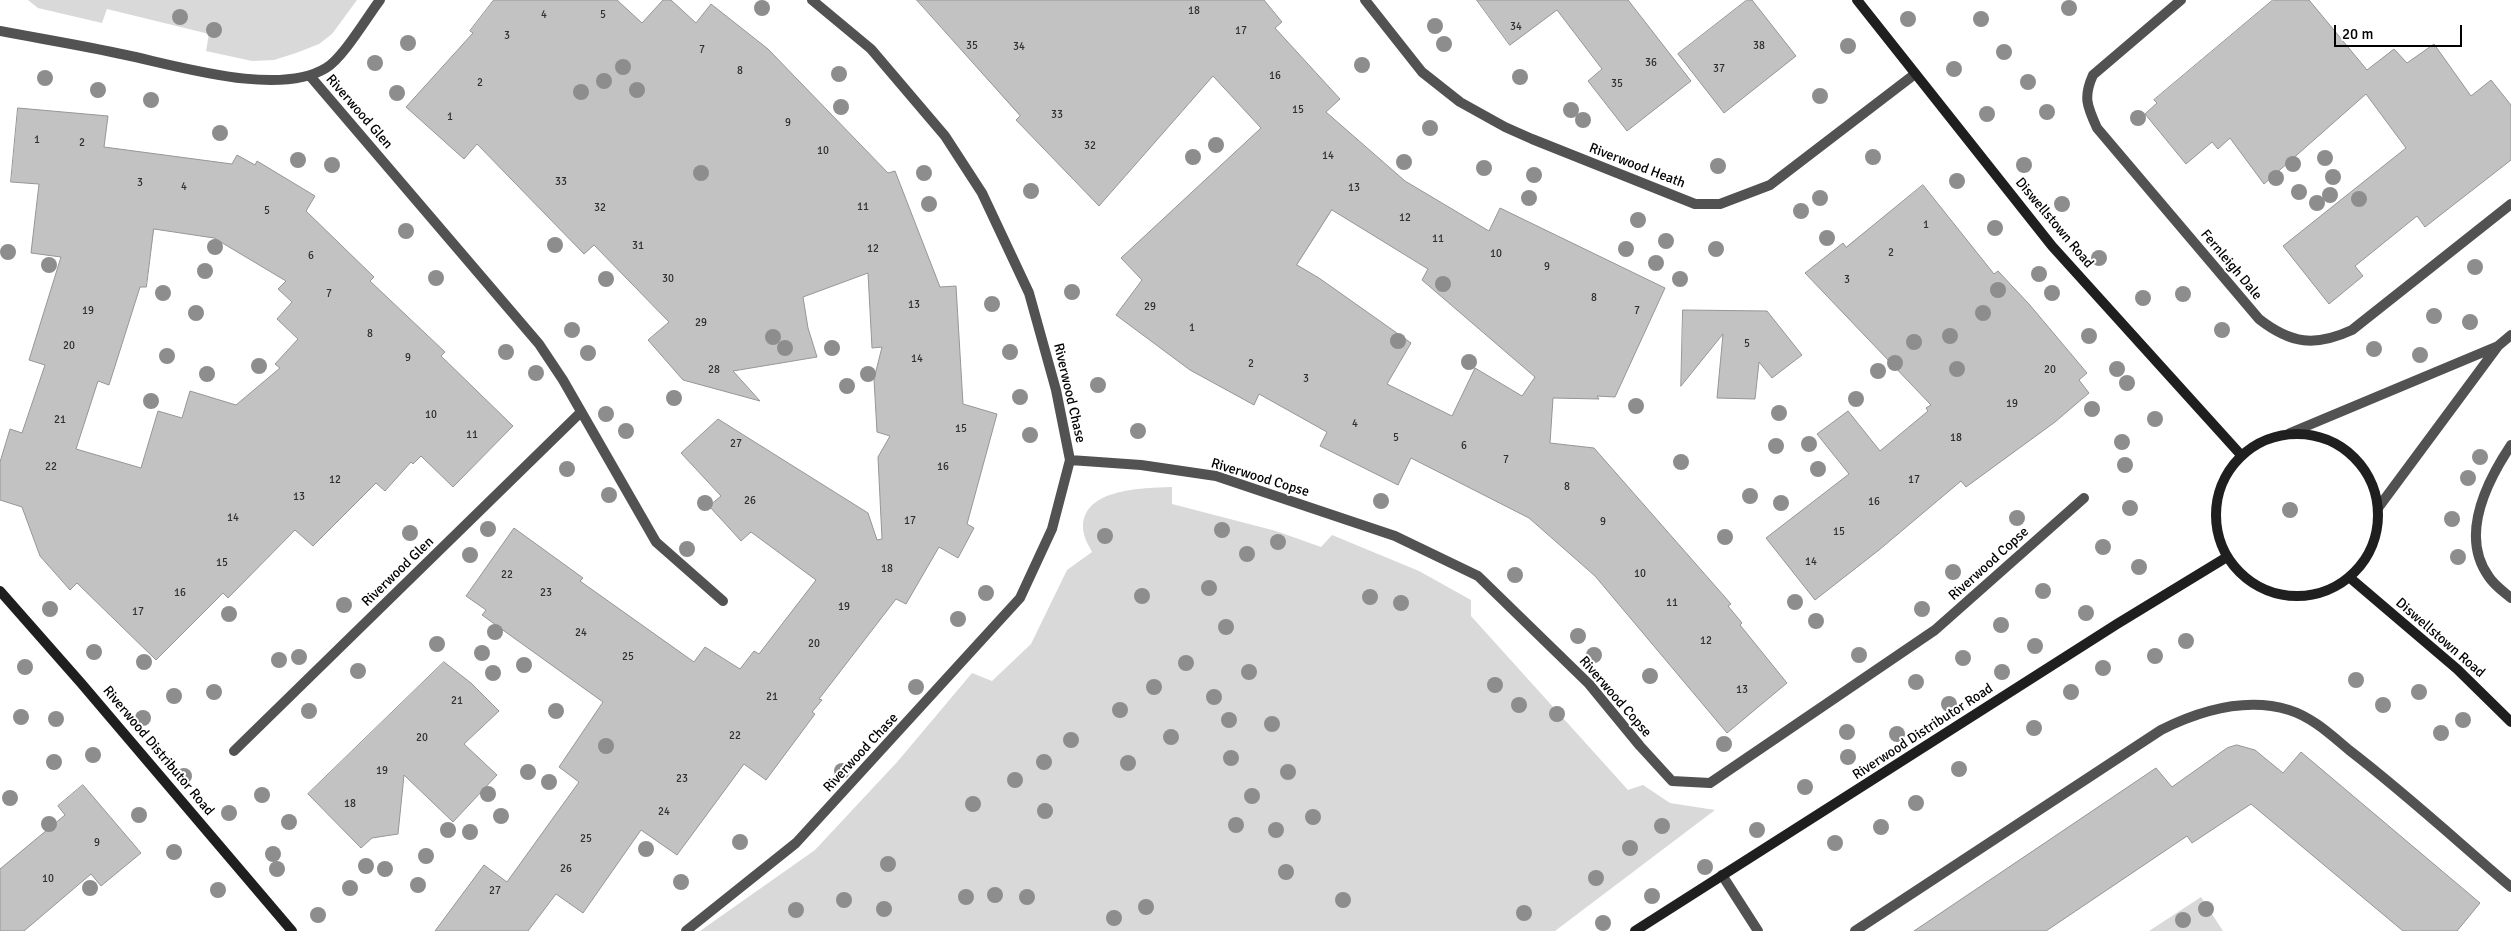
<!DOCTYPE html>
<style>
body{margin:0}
#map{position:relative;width:2511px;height:931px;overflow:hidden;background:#fff;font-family:Signika,sans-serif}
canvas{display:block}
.scale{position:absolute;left:2334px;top:25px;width:128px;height:22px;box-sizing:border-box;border:2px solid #000;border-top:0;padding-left:6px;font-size:15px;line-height:18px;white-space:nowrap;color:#000;-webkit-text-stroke:4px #fff;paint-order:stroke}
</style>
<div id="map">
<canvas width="2511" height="931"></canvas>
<div class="scale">20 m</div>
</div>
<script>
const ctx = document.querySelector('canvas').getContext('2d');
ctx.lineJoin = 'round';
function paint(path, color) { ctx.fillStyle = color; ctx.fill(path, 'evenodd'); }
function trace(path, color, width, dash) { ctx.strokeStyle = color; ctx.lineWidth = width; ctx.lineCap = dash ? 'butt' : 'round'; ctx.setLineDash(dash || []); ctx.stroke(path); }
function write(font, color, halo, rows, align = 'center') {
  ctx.font = font + ' Signika,sans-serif'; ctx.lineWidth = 4; ctx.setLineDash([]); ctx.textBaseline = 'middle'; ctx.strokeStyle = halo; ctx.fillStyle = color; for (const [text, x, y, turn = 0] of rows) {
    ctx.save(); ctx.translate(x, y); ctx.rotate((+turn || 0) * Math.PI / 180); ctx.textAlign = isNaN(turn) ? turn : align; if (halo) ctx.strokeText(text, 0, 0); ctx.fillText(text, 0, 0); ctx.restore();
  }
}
paint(new Path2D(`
 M 28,0 L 357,0 L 332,34 L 319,44 L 296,53 L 274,60 L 252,61 L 206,51 L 209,34 L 107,9 L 102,23 L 38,8 Z
 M 1172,487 L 1172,504 L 1276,531 L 1321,547 L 1332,535 L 1419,571 L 1471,600 L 1471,616 L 1628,790 L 1643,785 L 1670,803 L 1715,810 L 1555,931 L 700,931 L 815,850 L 898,761 L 972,673 L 992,681 L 1031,644 L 1067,570 L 1092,552 C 1089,546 1085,540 1084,534 C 1075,488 1144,488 1172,487 Z
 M 2201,897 L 2223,931 L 2149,931 Z`), '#d9d9d9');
const building = new Path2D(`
 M 494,0 L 617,0 L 642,23 L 663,0 L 671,0 L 696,23 L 711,4 L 768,49 L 888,173 L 895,171 L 940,287 L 956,286 L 963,404 L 997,414 L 967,524 L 974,528 L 958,558 L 939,547 L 906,604 L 896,599 L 819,699 L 822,700 L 812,712 L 815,714 L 766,780 L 744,764 L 677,855 L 641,830 L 583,913 L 556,894 L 528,931 L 435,931 L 484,865 L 507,882 L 579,782 L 559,767 L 603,702 L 482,615 L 486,610 L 466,596 L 514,528 L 583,578 L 580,581 L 694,662 L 705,647 L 740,669 L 754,651 L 759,654 L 816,580 L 751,532 L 741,541 L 709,506 L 721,496 L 681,453 L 718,419 L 868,513 L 877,540 L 882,539 L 878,457 L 890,436 L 877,432 L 874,379 L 882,347 L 872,348 L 868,273 L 803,297 L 808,328 L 817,357 L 733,371 L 760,401 L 683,380 L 648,340 L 669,322 L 594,245 L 584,254 L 477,144 L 464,159 L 406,107 L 473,33 L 470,31 Z
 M 917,0 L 1264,0 L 1282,22 L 1275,28 L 1340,99 L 1326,112 L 1405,181 L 1489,231 L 1500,208 L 1665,288 L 1615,397 L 1597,396 L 1599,399 L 1553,398 L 1550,443 L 1594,448 L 1731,604 L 1728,606 L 1742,623 L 1740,625 L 1787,683 L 1727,733 L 1595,576 L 1529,518 L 1411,458 L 1398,485 L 1320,446 L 1327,432 L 1259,394 L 1254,405 L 1190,370 L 1116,315 L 1142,280 L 1121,258 L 1261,128 L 1213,76 L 1099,206 L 1016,120 L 1020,116 ZM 1332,210 L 1428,269 L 1422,280 L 1535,377 L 1522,396 L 1475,368 L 1452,416 L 1387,384 L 1411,343 L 1319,278 L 1297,265 Z
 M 1477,0 L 1628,0 L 1691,81 L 1627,131 L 1588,81 L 1602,69 L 1557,10 L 1510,45 Z
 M 1747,0 L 1752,0 L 1796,56 L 1724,113 L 1678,54 Z
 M 2273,0 L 2309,0 L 2367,70 L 2394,49 L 2407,63 L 2434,44 L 2471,96 L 2491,80 L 2511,105 L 2511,160 L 2425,227 L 2417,216 L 2355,266 L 2363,276 L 2329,304 L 2283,246 L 2406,148 L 2366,94 L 2264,184 L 2230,138 L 2218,149 L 2212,142 L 2186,164 L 2145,114 L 2157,103 L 2154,100 Z
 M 18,108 L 108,116 L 104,147 L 232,164 L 237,155 L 255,165 L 257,161 L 315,196 L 306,211 L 374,277 L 370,281 L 445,352 L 441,356 L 513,426 L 453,487 L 421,456 L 413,464 L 411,462 L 385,491 L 376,483 L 313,546 L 295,530 L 228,598 L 223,593 L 156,660 L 77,583 L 70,590 L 40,556 L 22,507 L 0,500 L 0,462 L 10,429 L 22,433 L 45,365 L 29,360 L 61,257 L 31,253 L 39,184 L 11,182 ZM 154,229 L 214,238 L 286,281 L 278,289 L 292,302 L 277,319 L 298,339 L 275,364 L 280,368 L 236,405 L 190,391 L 182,418 L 158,411 L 141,468 L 76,449 L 98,381 L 109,385 L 140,287 L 146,287 Z
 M 1923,185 L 1994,274 L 1998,271 L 2029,304 L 2087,373 L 2079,380 L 2089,393 L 2055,422 L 1966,487 L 1961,481 L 1879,550 L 1815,600 L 1766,538 L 1849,474 L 1817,434 L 1848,411 L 1880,451 L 1928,411 L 1926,408 L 1931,405 L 1805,273 L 1843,243 L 1846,247 Z
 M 1683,310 L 1767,311 L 1802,355 L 1772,378 L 1759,362 L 1755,399 L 1717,398 L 1723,334 L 1681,386 Z
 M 444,662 L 471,683 L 499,711 L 464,744 L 497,775 L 453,822 L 404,775 L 398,834 L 372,838 L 361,848 L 308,794 Z
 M 2237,745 L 2255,750 L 2283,773 L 2301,752 L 2480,903 L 2457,931 L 2403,931 L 2251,804 L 2192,843 L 2187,836 L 2046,931 L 1914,931 L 2156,768 L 2172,787 L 2227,748 Z
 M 83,785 L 141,853 L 101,886 L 91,874 L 24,931 L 0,931 L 0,869 L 65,815 L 58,806 Z`);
paint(building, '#c2c2c2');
trace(building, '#969696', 1);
trace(new Path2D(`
 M 1365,0 L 1422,72 L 1460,102 L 1505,127 L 1532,139 L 1695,204 L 1720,204 L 1770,185 L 1915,74
 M 2181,0 L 2093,75 C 2083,97 2087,106 2097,128 L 2259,319 C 2291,344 2315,347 2352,330 L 2511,204
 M 0,31 C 42,39 85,46 126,55 C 178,66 279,97 326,68 C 343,58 367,17 380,0
 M 310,76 L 539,344 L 563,380 L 656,542 L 723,601
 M 2290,433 L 2498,346
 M 2511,445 C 2487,481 2459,536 2489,577 C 2494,585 2504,592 2511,598
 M 1070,460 L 1141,465 L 1216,476 L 1395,536 L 1478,576 L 1589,684 L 1640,746 L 1672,781 L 1710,783 L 1935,630 L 2084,498
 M 2378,508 L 2498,346 L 2511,335
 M 234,751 L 581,412
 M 1722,875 L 1758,931
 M 686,931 L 796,843 L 1020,598 L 1052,529 L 1070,460 L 1056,390 L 1029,293 L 982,193 L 945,136 L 871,49 L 812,0
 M 1855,931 L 2161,730 C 2199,711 2246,697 2289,710 C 2312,717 2331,735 2349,750 C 2405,793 2457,841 2511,887`), '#525252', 10);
trace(new Path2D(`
 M 1857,0 L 2052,246 L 2241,455
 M2216 515a81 81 0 1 1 162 0a81 81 0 1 1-162 0Z
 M 2349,577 L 2457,669 L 2511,722
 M 0,591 L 81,683 L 292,931
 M 1635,931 L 2117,624 L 2227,557`), '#1f1f1f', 10);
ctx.fillStyle = '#8d8d8d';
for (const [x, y] of [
 [762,8],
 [2069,8],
 [180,17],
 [1908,19],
 [1981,19],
 [1435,26],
 [214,30],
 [408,43],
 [1444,44],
 [1848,46],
 [2004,52],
 [375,63],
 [1362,65],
 [623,67],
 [1954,69],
 [839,74],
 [1520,77],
 [45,78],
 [604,81],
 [2028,82],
 [98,90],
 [637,90],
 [581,92],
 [397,93],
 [1820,96],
 [151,100],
 [841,107],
 [1571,110],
 [2047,112],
 [1987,114],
 [2138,118],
 [1583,120],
 [1430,128],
 [220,133],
 [1216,145],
 [1193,157],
 [1873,157],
 [2325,158],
 [298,160],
 [1404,162],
 [2293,164],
 [332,165],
 [2024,165],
 [1718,166],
 [1484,168],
 [701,173],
 [924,173],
 [1534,175],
 [2333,177],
 [2276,178],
 [1957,181],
 [1031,191],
 [2299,192],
 [2330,195],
 [1529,198],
 [1820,198],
 [2359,199],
 [2317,203],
 [929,204],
 [2062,204],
 [1801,211],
 [1638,220],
 [1995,228],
 [406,231],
 [1827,238],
 [1666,241],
 [555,245],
 [215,247],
 [1626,249],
 [1716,249],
 [8,252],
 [2099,258],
 [1656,263],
 [49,265],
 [2475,267],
 [205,271],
 [2039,274],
 [436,278],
 [606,279],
 [1680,279],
 [1443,284],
 [1998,290],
 [1072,292],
 [163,293],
 [2052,293],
 [2183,294],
 [2143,298],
 [992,304],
 [196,313],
 [1983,313],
 [2434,316],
 [2470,322],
 [572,330],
 [2222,330],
 [1950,336],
 [2089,336],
 [773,337],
 [1398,341],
 [1914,342],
 [785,348],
 [832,348],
 [2374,349],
 [506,352],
 [1010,352],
 [588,353],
 [2420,355],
 [167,356],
 [1469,362],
 [1895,363],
 [259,366],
 [1957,369],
 [2117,369],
 [1878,371],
 [536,373],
 [207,374],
 [868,374],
 [2127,383],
 [1098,385],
 [847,386],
 [1020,397],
 [674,398],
 [1856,399],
 [151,401],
 [1636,406],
 [2092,409],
 [1779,413],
 [606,414],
 [2155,419],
 [626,431],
 [1138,431],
 [1030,435],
 [2122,442],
 [1809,444],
 [1776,446],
 [2480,457],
 [1681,462],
 [2125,465],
 [567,469],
 [1818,469],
 [2468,478],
 [609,495],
 [1750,496],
 [1381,501],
 [705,503],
 [1781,503],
 [2130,508],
 [2290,510],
 [2017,518],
 [2452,519],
 [488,529],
 [1222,530],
 [410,533],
 [1105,536],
 [1725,537],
 [1278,542],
 [2103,547],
 [687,549],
 [1247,554],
 [470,555],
 [2458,557],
 [2139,567],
 [1953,572],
 [1515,575],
 [1209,588],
 [2043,591],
 [986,593],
 [1142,596],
 [1370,597],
 [1795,602],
 [1401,603],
 [344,605],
 [50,609],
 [1922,609],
 [2086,613],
 [229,614],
 [958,619],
 [1816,621],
 [2001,625],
 [1226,627],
 [495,632],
 [1578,636],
 [2186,641],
 [437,644],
 [2035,646],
 [94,652],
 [482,653],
 [1594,655],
 [1859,655],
 [2155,656],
 [299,657],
 [1963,658],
 [279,660],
 [144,662],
 [1186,663],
 [524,665],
 [25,667],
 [2103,668],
 [358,671],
 [1249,672],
 [2002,672],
 [493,673],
 [1650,676],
 [2356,680],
 [1916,682],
 [1495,685],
 [916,687],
 [1154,687],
 [214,692],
 [2071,692],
 [2419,692],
 [174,696],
 [1214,697],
 [1949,704],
 [1519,705],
 [2383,705],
 [1120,710],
 [309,711],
 [556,711],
 [1557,714],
 [21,717],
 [143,718],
 [56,719],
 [1229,720],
 [2463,720],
 [1272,724],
 [2034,728],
 [1847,732],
 [2441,733],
 [1897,734],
 [1171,737],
 [1071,740],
 [1724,744],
 [606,746],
 [93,755],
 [1848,757],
 [1231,758],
 [54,762],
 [1044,762],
 [1128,763],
 [1959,769],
 [842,771],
 [528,772],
 [1288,772],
 [184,776],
 [1015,780],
 [549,782],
 [1805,787],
 [488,794],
 [262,795],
 [1252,796],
 [10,798],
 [1916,803],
 [973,804],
 [1045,811],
 [229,813],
 [139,815],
 [501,816],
 [1313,817],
 [289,822],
 [49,824],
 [1236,825],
 [1662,826],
 [1881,827],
 [448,830],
 [1276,830],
 [1757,830],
 [470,832],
 [740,842],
 [1835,843],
 [1630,848],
 [646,849],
 [174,852],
 [273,854],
 [426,856],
 [888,864],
 [366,866],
 [1705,867],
 [277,869],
 [385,869],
 [1286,872],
 [1596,878],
 [681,882],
 [418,885],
 [90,888],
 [350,888],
 [218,890],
 [995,895],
 [1652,896],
 [966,897],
 [1027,897],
 [844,900],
 [1343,900],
 [1146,907],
 [884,909],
 [2206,909],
 [796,910],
 [1524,913],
 [318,915],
 [1114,918],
 [2183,920],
 [1603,923]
]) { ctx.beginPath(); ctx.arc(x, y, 8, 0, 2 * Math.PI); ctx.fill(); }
write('11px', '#303030', null, [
 ["18",1194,11],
 ["4",544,15],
 ["5",603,15],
 ["34",1516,27],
 ["17",1241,31],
 ["3",507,36],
 ["35",972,46],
 ["38",1759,46],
 ["34",1019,47],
 ["7",702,50],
 ["36",1651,63],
 ["37",1719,69],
 ["8",740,71],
 ["16",1275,76],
 ["2",480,83],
 ["35",1617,84],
 ["15",1298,110],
 ["33",1057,115],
 ["1",450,117],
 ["9",788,123],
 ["1",37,140],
 ["2",82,143],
 ["32",1090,146],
 ["10",823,151],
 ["14",1328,156],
 ["33",561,182],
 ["3",140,183],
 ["4",184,187],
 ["13",1354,188],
 ["11",863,207],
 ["32",600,208],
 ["5",267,211],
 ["12",1405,218],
 ["1",1926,225],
 ["11",1438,239],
 ["31",638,246],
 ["12",873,249],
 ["2",1891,253],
 ["10",1496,254],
 ["6",311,256],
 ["9",1547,267],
 ["30",668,279],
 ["3",1847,280],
 ["7",329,294],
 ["8",1594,298],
 ["13",914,305],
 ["29",1150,307],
 ["19",88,311],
 ["7",1637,311],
 ["29",701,323],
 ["1",1192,328],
 ["8",370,334],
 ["5",1747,344],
 ["20",69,346],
 ["9",408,358],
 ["14",917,359],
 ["2",1251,364],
 ["28",714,370],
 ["20",2050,370],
 ["3",1306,379],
 ["19",2012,404],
 ["10",431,415],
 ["21",60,420],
 ["4",1355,424],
 ["15",961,429],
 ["11",472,435],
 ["5",1396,438],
 ["18",1956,438],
 ["27",736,444],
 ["6",1464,446],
 ["7",1506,460],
 ["22",51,467],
 ["16",943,467],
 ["12",335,480],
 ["17",1914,480],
 ["8",1567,487],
 ["13",299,497],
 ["26",750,501],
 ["16",1874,502],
 ["14",233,518],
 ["17",910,521],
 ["9",1603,522],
 ["15",1839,532],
 ["14",1811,562],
 ["15",222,563],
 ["18",887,569],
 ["10",1640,574],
 ["22",507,575],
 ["16",180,593],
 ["23",546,593],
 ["11",1672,603],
 ["19",844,607],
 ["17",138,612],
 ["24",581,633],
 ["12",1706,641],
 ["20",814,644],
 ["25",628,657],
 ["13",1742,690],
 ["21",772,697],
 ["21",457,701],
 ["22",735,736],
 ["20",422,738],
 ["19",382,771],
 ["23",682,779],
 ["18",350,804],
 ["24",664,812],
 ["25",586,839],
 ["9",97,843],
 ["26",566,869],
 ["10",48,879],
 ["27",495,891]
]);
write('14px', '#000', '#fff', [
 ["Riverwood Glen",359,112,49],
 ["Riverwood Heath",1637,166,21],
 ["Diswellstown Road",2054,223,50],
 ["Fernleigh Dale",2231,265,50],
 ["Riverwood Chase",1069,393,77],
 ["Riverwood Copse",1260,478,17],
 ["Riverwood Copse",1989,564,-42],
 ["Riverwood Glen",398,572,-44],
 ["Diswellstown Road",2440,638,41],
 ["Riverwood Copse",1615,697,49],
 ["Riverwood Distributor Road",1923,732,-33],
 ["Riverwood Distributor Road",158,751,50],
 ["Riverwood Chase",861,753,-47]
]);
</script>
